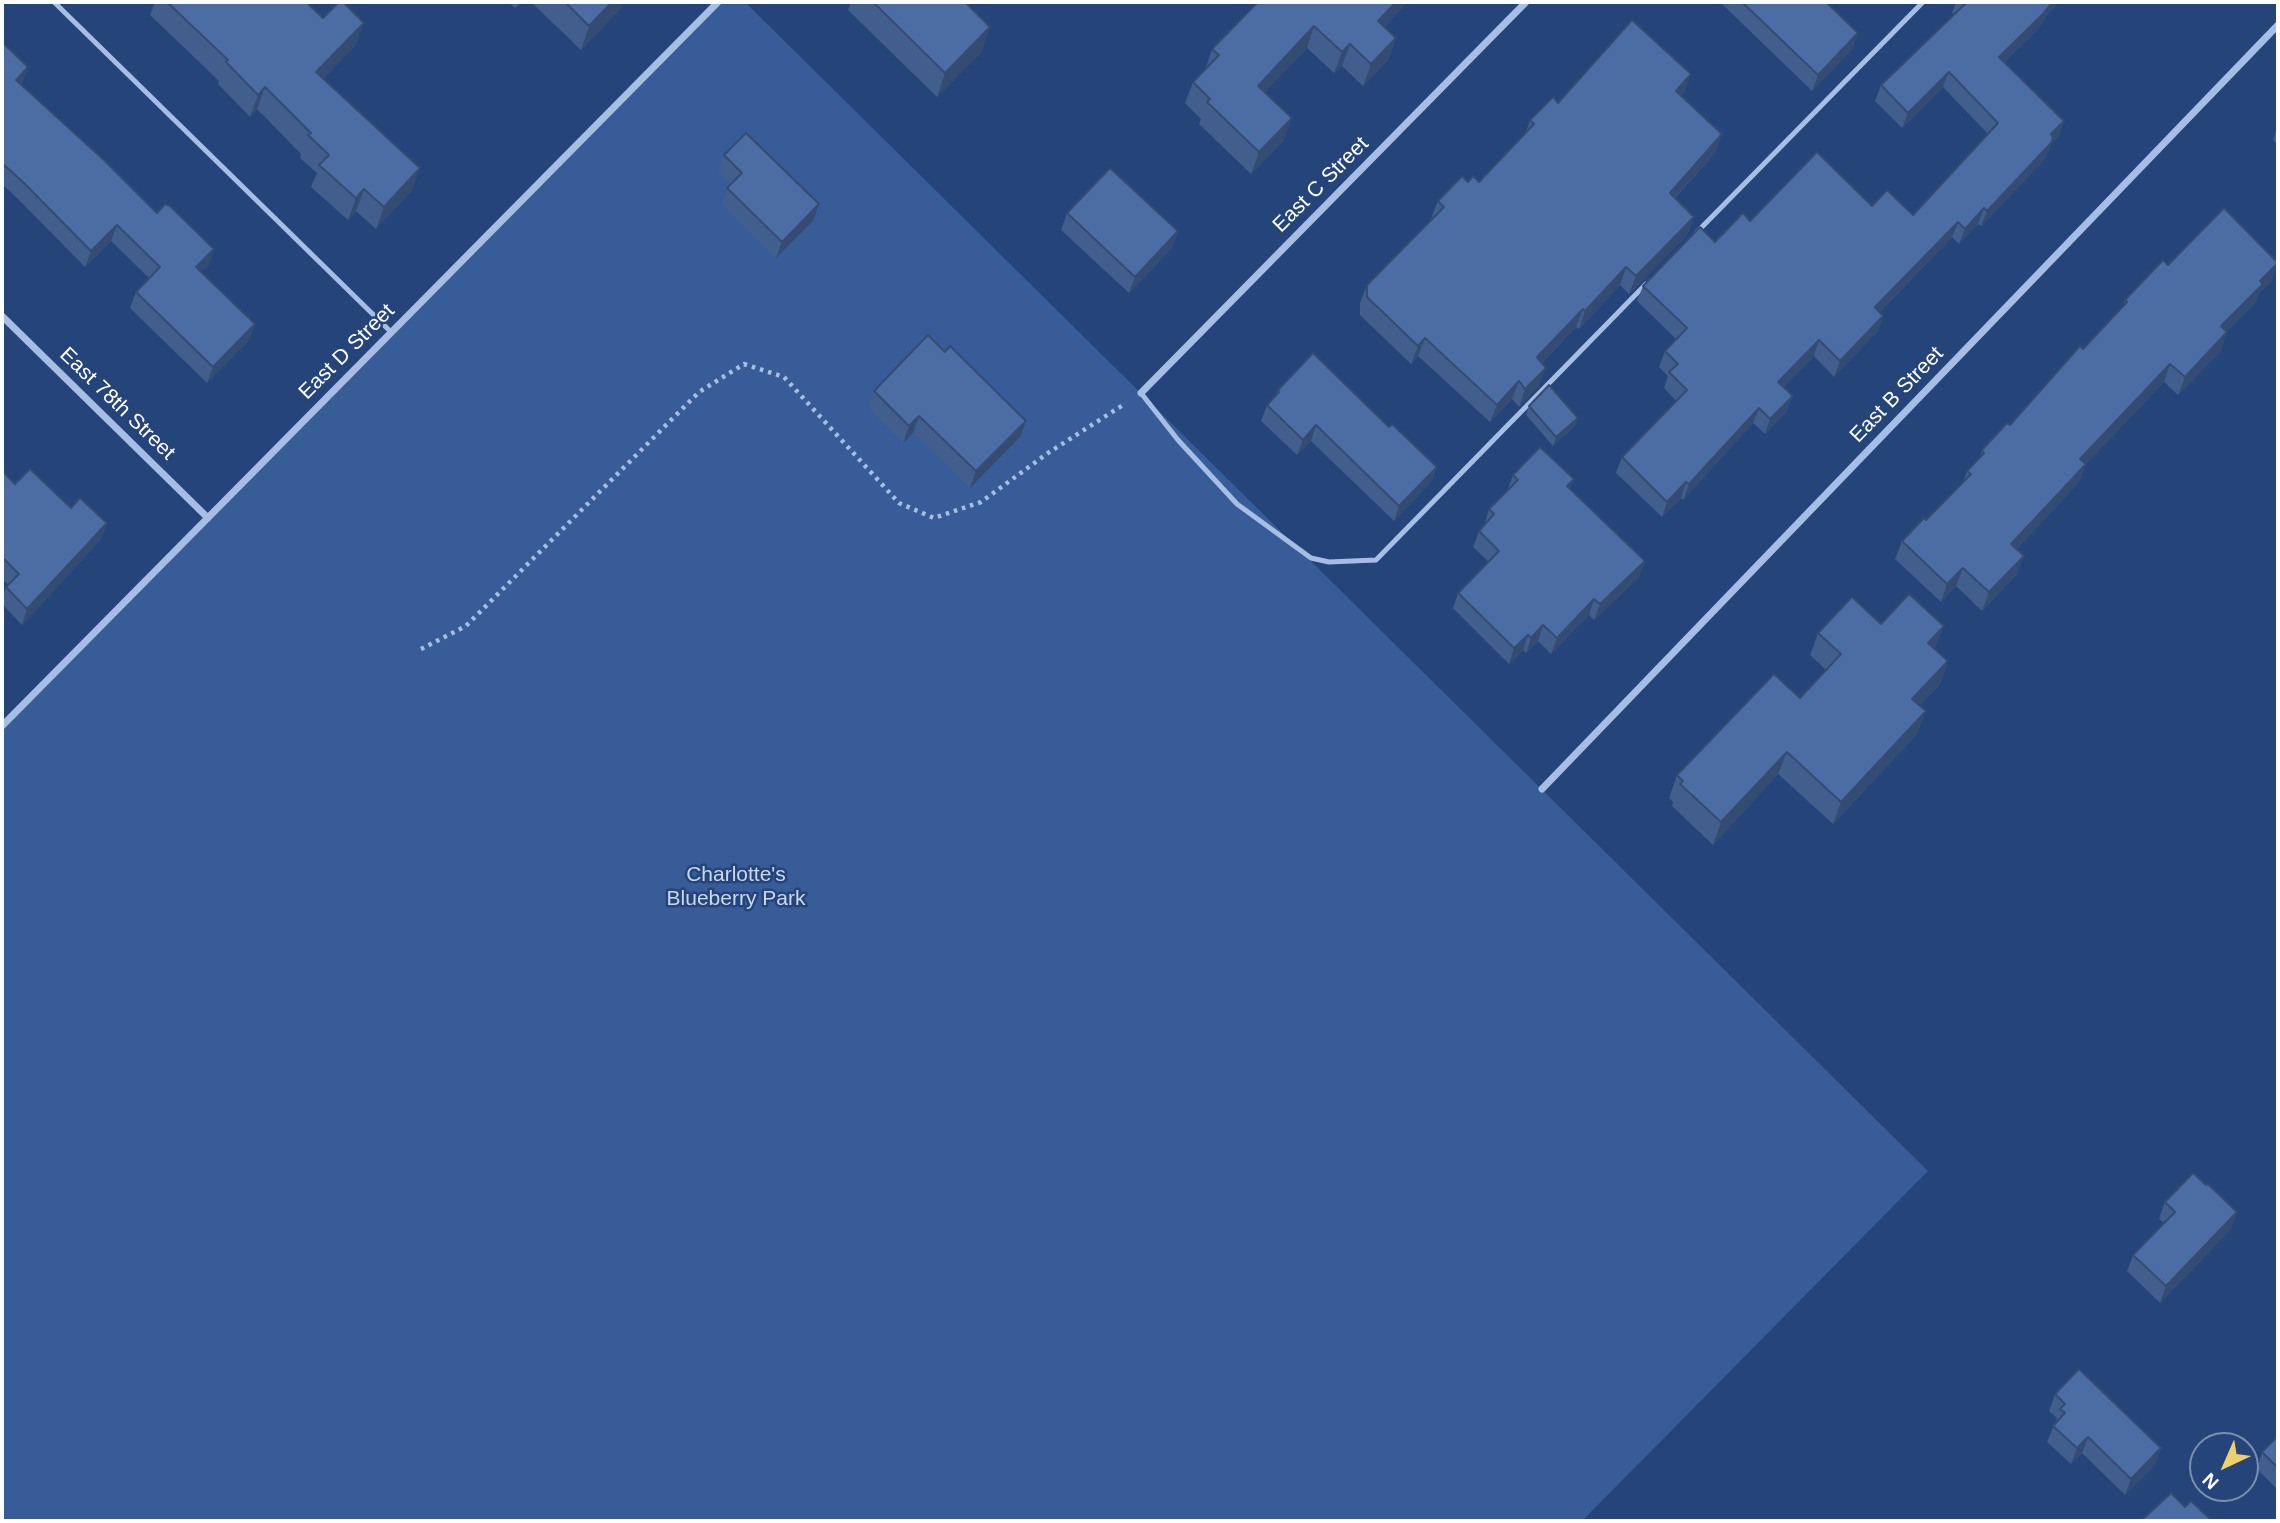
<!DOCTYPE html>
<style>
body{margin:0}
#map{position:relative;width:2280px;height:1523px;overflow:hidden;background:#24447a;font-family:Arial,sans-serif}
canvas{display:block}
.frame{position:absolute;inset:0;border:4px solid #fff;pointer-events:none}
.north{position:absolute;left:2189px;top:1432px;width:70px;height:70px;box-sizing:border-box;background:#24447a;border:2px solid #7c8faf;border-radius:50%;rotate:224deg;font-size:19px;font-weight:700;line-height:28px;text-align:center;color:#fff}
.north::after{content:'';display:block;margin:auto;width:24px;height:32px;background:#eed16a;clip-path:polygon(50% 0,100% 100%,50% 72%,0 100%)}
</style>
<div id="map">
<canvas width="2280" height="1523"></canvas>
<div class="frame"></div>
<div class="north">N</div>
</div>
<script>
const ctx = document.querySelector('canvas').getContext('2d');
ctx.lineJoin = 'round';
function paint(path, color) { ctx.fillStyle = color; ctx.fill(path, 'evenodd'); }
function trace(path, color, width, dash) { ctx.strokeStyle = color; ctx.lineWidth = width; ctx.lineCap = dash ? 'butt' : 'round'; ctx.setLineDash(dash || []); ctx.stroke(path); }
function write(font, color, halo, rows, align = 'center') {
  ctx.font = font + ' Arial,sans-serif'; ctx.lineWidth = 5; ctx.setLineDash([]); ctx.textBaseline = 'middle'; ctx.strokeStyle = halo; ctx.fillStyle = color; for (const [text, x, y, turn = 0] of rows) {
    ctx.save(); ctx.translate(x, y); ctx.rotate((+turn || 0) * Math.PI / 180); ctx.textAlign = isNaN(turn) ? turn : align; if (halo) ctx.strokeText(text, 0, 0); ctx.fillText(text, 0, 0); ctx.restore();
  }
}
paint(new Path2D(`
 M 718,2 L 745,2 L 1928,1171 L 1582,1521 L 2,1521 L 2,726 Z`), '#375c97');
trace(new Path2D(`
 M 421,649 L 466,626 L 699,392 L 744,364 L 784,377 L 899,503 L 934,518 L 981,502 L 1048,453 L 1123,405`), '#a6bee4', 4.5, [3.5, 5]);
trace(new Path2D(`
 M 54,2 L 391,332
 M 1697,232 L 1923,2
 M 1141,393 L 1178,440 L 1237,504 L 1311,558 L 1329,562 L 1376,560 L 1646,284`), '#a6bee4', 5);
trace(new Path2D(`
 M 2,316 L 208,518
 M 1141,393 L 1526,2
 M 2,726 L 718,2
 M 1542,789 L 2278,25`), '#a6bee4', 7);
paint(new Path2D(`
 M 155,2 L 306,2 L 323,18 L 356,45 L 323,79 L 412,190 L 376,229 L 356,211 L 348,220 L 311,187 L 317,173 L 300,158 L 301,154 L 257,109 L 250,117 L 218,84 L 219,81 L 150,15 Z
 M 508,2 L 521,2 L 515,8 Z
 M 531,2 L 623,2 L 620,9 L 581,50 Z
 M 851,2 L 965,2 L 982,51 L 937,97 L 848,10 Z
 M 1258,2 L 1384,28 L 1396,38 L 1388,60 L 1363,86 L 1342,66 L 1334,73 L 1307,48 L 1265,92 L 1284,140 L 1251,174 L 1199,124 L 1201,119 L 1185,103 L 1193,82 L 1205,70 L 1212,49 Z
 M 1720,2 L 1826,2 L 1858,33 L 1852,49 L 1812,91 Z
 M 1956,2 L 2057,2 L 2054,8 L 2047,14 L 2045,19 L 2036,31 L 2004,62 L 2064,121 L 2058,137 L 2051,144 L 2045,159 L 1981,226 L 1978,224 L 1959,244 L 1952,237 L 1880,312 L 1883,316 L 1878,331 L 1834,377 L 1814,356 L 1783,387 L 1787,411 L 1765,434 L 1753,423 L 1683,500 L 1681,498 L 1662,517 L 1616,473 L 1622,457 L 1676,401 L 1664,388 L 1668,376 L 1659,367 L 1665,351 L 1676,339 L 1637,301 L 1643,286 L 1750,221 L 1872,206 L 1913,215 L 1988,134 L 1943,87 L 1902,128 L 1875,101 L 1881,85 L 1954,14 L 1952,13 Z
 M 2,42 L 28,67 L 21,85 L 157,213 L 214,249 L 208,266 L 201,272 L 255,324 L 249,340 L 207,383 L 130,308 L 136,292 L 149,278 L 111,241 L 85,267 L 18,199 L 2,184 Z
 M 1685,91 L 1681,96 L 1716,152 L 1675,198 L 1694,217 L 1687,235 L 1629,294 L 1620,285 L 1579,329 L 1576,327 L 1542,363 L 1539,386 L 1519,407 L 1512,399 L 1490,422 L 1418,356 L 1411,364 L 1360,315 L 1360,303 L 1367,285 L 1432,219 L 1431,219 L 1438,201 L 1468,182 L 1479,182 L 1526,132 L 1530,120 L 1558,103 Z
 M 2278,125 L 2278,146 L 2273,140 Z
 M 724,155 L 819,204 L 813,221 L 776,258 L 722,204 L 727,188 L 731,184 L 718,172 Z
 M 1067,213 L 1178,231 L 1172,248 L 1129,293 L 1061,230 Z
 M 2168,265 L 2272,281 L 2259,293 L 2256,302 L 2226,332 L 2221,351 L 2178,395 L 2164,382 L 2086,464 L 2079,482 L 2017,549 L 2017,574 L 1982,611 L 1956,586 L 1941,602 L 1895,559 L 1902,541 L 1926,520 L 1963,482 L 1967,471 L 1979,459 L 1982,450 L 2010,425 L 2083,349 L 2123,306 L 2125,300 Z
 M 945,352 L 1026,421 L 1020,437 L 970,488 L 913,433 L 903,443 L 868,407 L 874,391 Z
 M 1278,390 L 1389,427 L 1437,467 L 1431,482 L 1394,521 L 1311,441 L 1297,455 L 1261,421 L 1267,405 L 1275,396 Z
 M 1529,406 L 1575,426 L 1553,446 L 1526,415 Z
 M 2,471 L 15,484 L 107,523 L 101,539 L 22,625 L 2,604 L 2,598 L 6,587 L 8,585 L 2,578 Z
 M 1513,475 L 1574,479 L 1570,489 L 1645,561 L 1639,577 L 1594,620 L 1589,615 L 1551,654 L 1538,641 L 1526,653 L 1523,650 L 1509,664 L 1453,608 L 1458,593 L 1489,562 L 1473,547 L 1479,531 L 1484,526 L 1489,509 L 1507,491 Z
 M 1881,624 L 1935,649 L 1948,661 L 1940,684 L 1920,705 L 1918,733 L 1833,824 L 1778,774 L 1713,845 L 1672,806 L 1673,802 L 1669,798 L 1677,775 L 1800,698 L 1826,670 L 1810,655 L 1818,633 Z
 M 2165,1202 L 2231,1229 L 2160,1303 L 2127,1271 L 2133,1255 L 2164,1223 L 2159,1219 Z
 M 2055,1394 L 2161,1448 L 2155,1465 L 2125,1495 L 2082,1453 L 2071,1464 L 2047,1442 L 2057,1418 L 2049,1411 Z
 M 2278,1436 L 2278,1490 L 2257,1469 L 2262,1452 Z`), '#415e8c');
paint(new Path2D(`
 M 612,2 L 623,2 L 620,9 L 581,50 L 589,26 Z
 M 1396,2 L 1408,2 L 1370,43 L 1378,21 Z
 M 2049,2 L 2057,2 L 2054,8 L 2047,14 L 2045,19 L 2036,31 L 1993,72 L 1999,57 Z
 M 364,23 L 356,45 L 308,94 L 316,72 Z
 M 1314,26 L 1307,48 L 1251,107 L 1258,86 Z
 M 990,27 L 982,51 L 937,97 L 945,73 Z
 M 1858,33 L 1852,49 L 1812,91 L 1818,75 Z
 M 1396,38 L 1388,60 L 1363,86 L 1371,64 Z
 M 1350,44 L 1342,66 L 1334,73 L 1342,52 Z
 M 28,67 L 22,84 L 10,96 L 16,80 Z
 M 1949,72 L 1943,87 L 1902,128 L 1908,113 Z
 M 1691,74 L 1685,91 L 1669,109 L 1676,91 Z
 M 265,87 L 257,109 L 250,117 L 258,95 Z
 M 1292,118 L 1284,140 L 1251,174 L 1259,152 Z
 M 2064,121 L 2058,137 L 2051,144 L 2045,159 L 1981,226 L 1987,211 L 2051,134 Z
 M 1722,134 L 1716,152 L 1663,210 L 1670,193 Z
 M 420,168 L 412,190 L 376,229 L 384,207 Z
 M 364,189 L 356,211 L 348,220 L 356,198 Z
 M 819,204 L 813,221 L 776,258 L 782,242 Z
 M 1984,208 L 1978,224 L 1959,244 L 1965,229 Z
 M 1694,217 L 1687,235 L 1629,294 L 1636,276 Z
 M 1958,222 L 1952,237 L 1869,323 L 1875,307 Z
 M 117,225 L 111,241 L 85,267 L 91,251 Z
 M 1178,231 L 1172,248 L 1129,293 L 1135,277 Z
 M 214,249 L 208,266 L 190,283 L 196,267 Z
 M 2278,263 L 2272,281 L 2259,293 L 2256,302 L 2214,344 L 2221,326 L 2260,281 Z
 M 1626,267 L 1620,285 L 1579,329 L 1585,311 Z
 M 1583,309 L 1576,327 L 1530,375 L 1537,357 Z
 M 1883,316 L 1878,331 L 1834,377 L 1840,361 Z
 M 255,324 L 249,340 L 207,383 L 213,367 Z
 M 2227,332 L 2221,351 L 2178,395 L 2185,377 Z
 M 1425,338 L 1418,356 L 1411,364 L 1418,346 Z
 M 1819,340 L 1814,356 L 1773,398 L 1778,382 Z
 M 2170,364 L 2164,382 L 2074,477 L 2080,459 Z
 M 1546,368 L 1539,386 L 1519,407 L 1525,389 Z
 M 1519,381 L 1512,399 L 1490,422 L 1497,405 Z
 M 1793,396 L 1787,411 L 1765,434 L 1770,419 Z
 M 1759,408 L 1753,423 L 1683,500 L 1689,484 Z
 M 919,416 L 913,433 L 903,443 L 909,426 Z
 M 1578,418 L 1575,426 L 1553,446 L 1556,437 Z
 M 1026,421 L 1020,437 L 970,488 L 976,471 Z
 M 1316,425 L 1311,441 L 1297,455 L 1303,440 Z
 M 2086,464 L 2079,482 L 2005,562 L 2011,544 Z
 M 1437,467 L 1431,482 L 1394,521 L 1399,506 Z
 M 1574,479 L 1568,494 L 1567,486 Z
 M 1686,482 L 1681,498 L 1662,517 L 1667,502 Z
 M 107,523 L 101,539 L 22,625 L 27,609 Z
 M 2024,556 L 2017,574 L 1982,611 L 1989,592 Z
 M 1645,561 L 1639,577 L 1594,620 L 1600,604 Z
 M 1963,568 L 1956,586 L 1941,602 L 1947,584 Z
 M 1594,599 L 1589,615 L 1551,654 L 1557,638 Z
 M 1543,625 L 1538,641 L 1526,653 L 1531,638 Z
 M 1944,626 L 1935,649 L 1920,666 L 1928,643 Z
 M 1528,635 L 1523,650 L 1509,664 L 1514,648 Z
 M 1948,661 L 1940,684 L 1904,721 L 1912,699 Z
 M 1926,711 L 1918,733 L 1833,824 L 1841,802 Z
 M 1787,752 L 1778,774 L 1713,845 L 1721,822 Z
 M 2237,1212 L 2231,1229 L 2160,1303 L 2166,1286 Z
 M 2088,1437 L 2082,1453 L 2071,1464 L 2077,1448 Z
 M 2161,1448 L 2155,1465 L 2125,1495 L 2131,1479 Z`), '#354c72');
const building = new Path2D(`
 M 167,2 L 306,2 L 323,18 L 339,2 L 343,2 L 364,23 L 316,72 L 420,168 L 384,207 L 364,189 L 356,198 L 319,165 L 329,155 L 308,135 L 311,133 L 265,87 L 258,95 L 226,62 L 228,60 Z
 M 565,2 L 612,2 L 589,26 Z
 M 873,2 L 965,2 L 990,27 L 945,73 Z
 M 1258,2 L 1396,2 L 1378,21 L 1396,38 L 1371,64 L 1350,44 L 1342,52 L 1314,26 L 1258,86 L 1292,118 L 1259,152 L 1207,102 L 1210,99 L 1193,82 L 1219,55 L 1212,49 Z
 M 1742,2 L 1826,2 L 1858,33 L 1818,75 Z
 M 1962,2 L 2049,2 L 2051,4 L 2042,15 L 1999,57 L 2064,121 L 2051,134 L 2053,138 L 2051,143 L 1987,211 L 1984,208 L 1965,229 L 1958,222 L 1875,307 L 1883,316 L 1840,361 L 1819,340 L 1778,382 L 1793,396 L 1770,419 L 1759,408 L 1689,484 L 1686,482 L 1667,502 L 1622,457 L 1687,390 L 1669,372 L 1678,364 L 1665,351 L 1687,328 L 1643,286 L 1700,227 L 1715,242 L 1743,213 L 1750,221 L 1817,152 L 1872,206 L 1887,190 L 1913,215 L 1998,123 L 1949,72 L 1908,113 L 1881,85 L 1965,4 Z
 M 1632,20 L 1691,74 L 1676,91 L 1722,134 L 1670,193 L 1694,217 L 1636,276 L 1626,267 L 1585,311 L 1583,309 L 1537,357 L 1546,368 L 1525,389 L 1519,381 L 1497,405 L 1425,338 L 1418,346 L 1367,297 L 1367,285 L 1444,207 L 1438,201 L 1462,176 L 1468,182 L 1473,176 L 1479,182 L 1534,124 L 1530,120 L 1553,97 L 1558,103 Z
 M 2,42 L 28,67 L 16,80 L 105,161 L 157,213 L 165,204 L 170,206 L 214,249 L 196,267 L 255,324 L 213,367 L 136,292 L 160,267 L 117,225 L 91,251 L 24,183 L 2,163 Z
 M 746,133 L 819,204 L 782,242 L 727,188 L 742,173 L 724,155 Z
 M 1110,168 L 1178,231 L 1135,277 L 1067,213 Z
 M 2224,208 L 2278,263 L 2260,281 L 2263,284 L 2221,326 L 2227,332 L 2185,377 L 2170,364 L 2080,459 L 2086,464 L 2011,544 L 2024,556 L 1989,592 L 1963,568 L 1947,584 L 1902,541 L 1924,518 L 1926,520 L 1971,474 L 1967,471 L 1984,453 L 1982,450 L 2007,423 L 2010,425 L 2080,346 L 2083,349 L 2127,302 L 2125,300 L 2163,260 L 2168,265 Z
 M 928,335 L 945,352 L 950,346 L 1026,421 L 976,471 L 919,416 L 909,426 L 874,391 Z
 M 1313,353 L 1389,427 L 1392,424 L 1437,467 L 1399,506 L 1316,425 L 1303,440 L 1267,405 L 1279,392 L 1278,390 Z
 M 1549,385 L 1578,418 L 1556,437 L 1529,406 Z
 M 1540,447 L 1574,479 L 1567,486 L 1645,561 L 1600,604 L 1594,599 L 1557,638 L 1543,625 L 1531,638 L 1528,635 L 1514,648 L 1458,593 L 1499,551 L 1479,531 L 1494,514 L 1489,509 L 1518,480 L 1513,475 Z
 M 30,469 L 71,508 L 80,498 L 107,523 L 27,609 L 6,587 L 19,574 L 2,557 L 2,471 L 15,484 Z
 M 1909,594 L 1944,626 L 1928,643 L 1948,661 L 1912,699 L 1926,711 L 1841,802 L 1787,752 L 1721,822 L 1680,784 L 1683,781 L 1677,775 L 1774,674 L 1800,698 L 1841,654 L 1818,633 L 1852,597 L 1881,624 Z
 M 2193,1173 L 2206,1185 L 2208,1184 L 2237,1212 L 2166,1286 L 2133,1255 L 2175,1212 L 2165,1202 Z
 M 2079,1369 L 2161,1448 L 2131,1479 L 2088,1437 L 2077,1448 L 2053,1426 L 2065,1413 L 2060,1409 L 2065,1404 L 2055,1394 Z
 M 2278,1436 L 2278,1468 L 2262,1452 Z
 M 2171,1493 L 2185,1507 L 2191,1501 L 2212,1521 L 2141,1521 Z`);
paint(building, '#4c6da3');
trace(building, '#354c72', 2);
write('21px', '#fff', '#24447a', [
 ["East C Street",1321,185,-45],
 ["East D Street",347,352,-45],
 ["East B Street",1897,395,-46],
 ["East 78th Street",117,404,44]
]);
write('21px', '#c9d9f3', '#24447a', [
 ["Charlotte's",736,875],
 ["Blueberry Park",736,899]
]);
</script>
